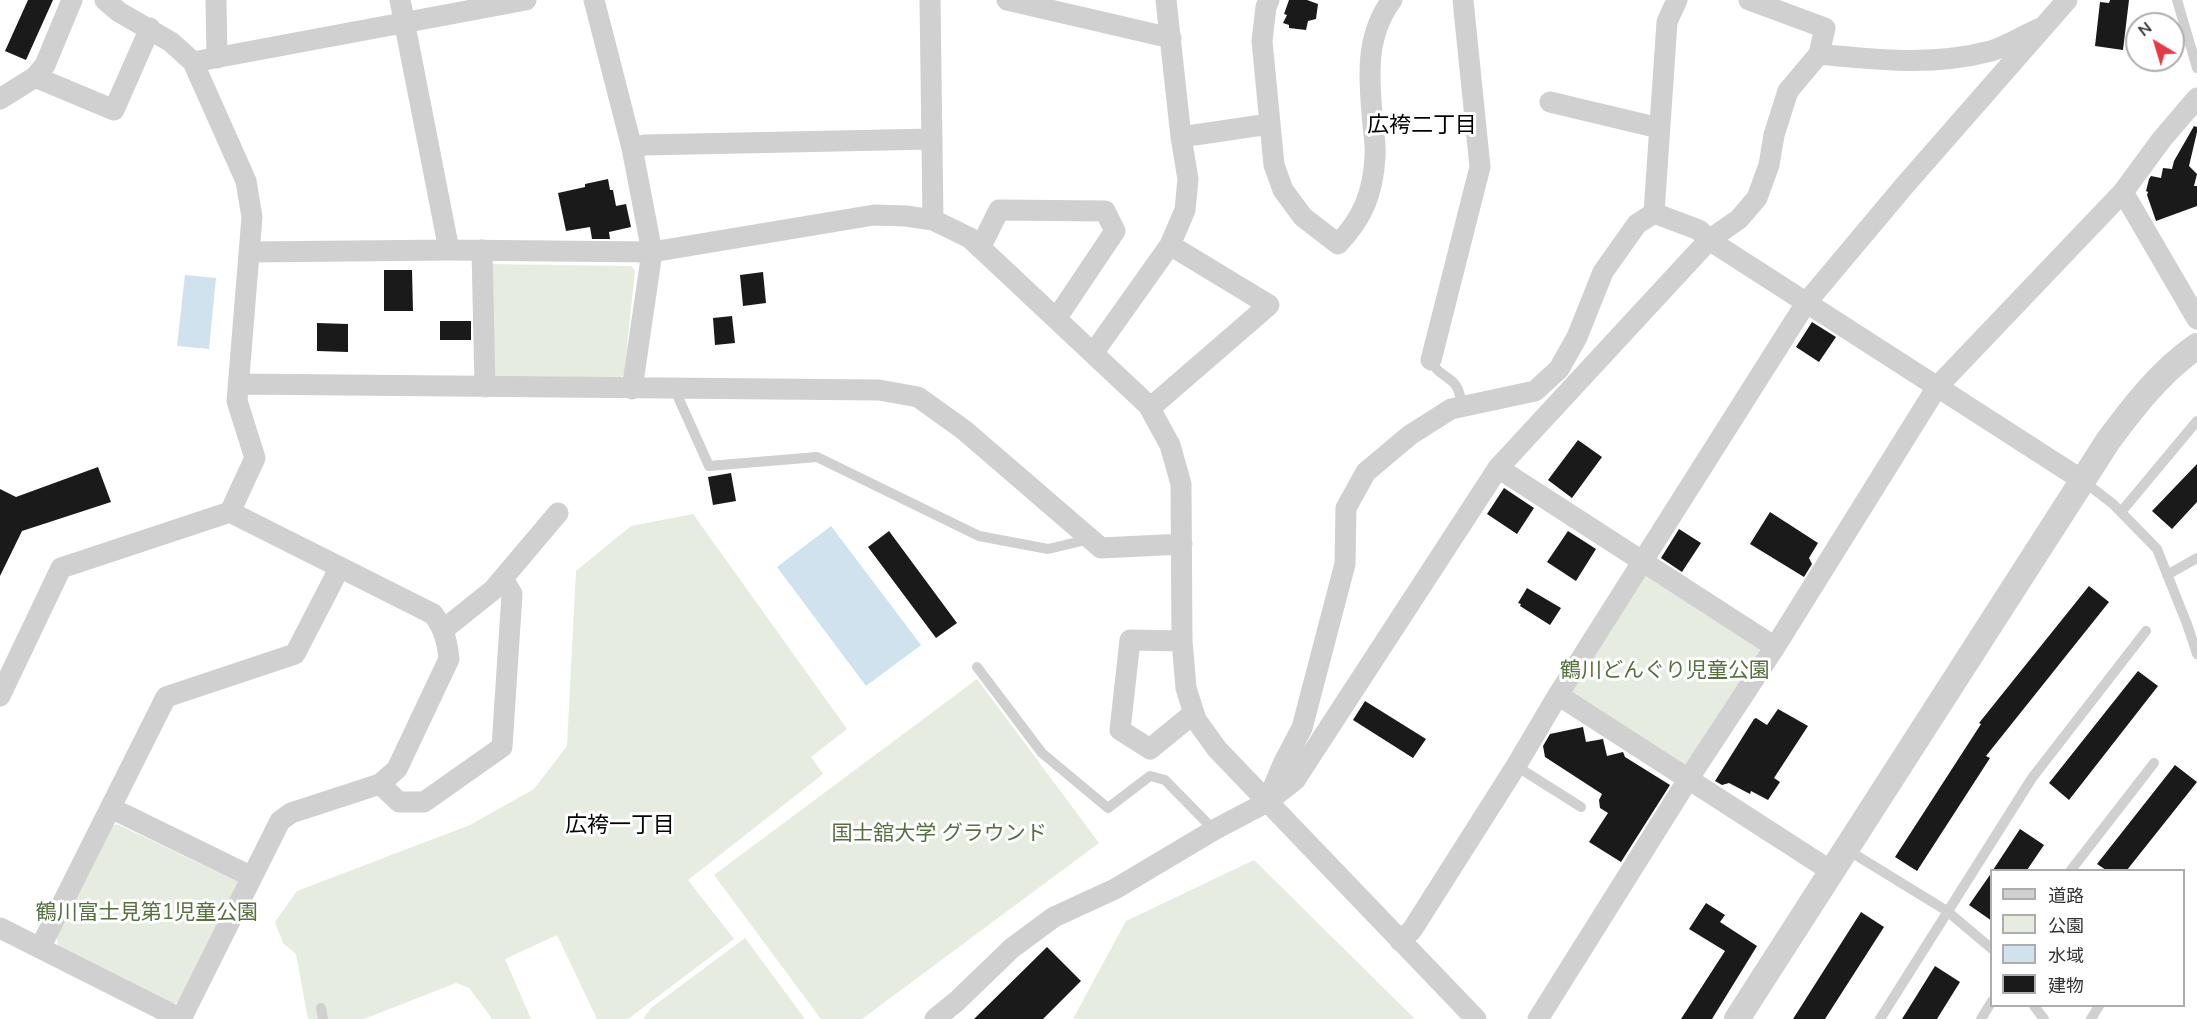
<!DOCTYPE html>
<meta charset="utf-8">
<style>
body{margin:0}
#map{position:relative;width:2197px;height:1019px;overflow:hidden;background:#fff;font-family:"Nunito Sans","Noto Sans JP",sans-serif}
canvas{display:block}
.legend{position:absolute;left:1990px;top:869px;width:195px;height:138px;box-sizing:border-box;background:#fff;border:2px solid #adadad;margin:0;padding:8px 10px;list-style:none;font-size:18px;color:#333}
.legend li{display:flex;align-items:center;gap:12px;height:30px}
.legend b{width:30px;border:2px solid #adadad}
.north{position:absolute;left:2125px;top:12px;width:60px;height:60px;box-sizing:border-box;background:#fff;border:2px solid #adadad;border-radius:50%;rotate:322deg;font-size:16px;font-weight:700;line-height:24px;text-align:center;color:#333}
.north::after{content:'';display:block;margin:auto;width:21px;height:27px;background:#e63946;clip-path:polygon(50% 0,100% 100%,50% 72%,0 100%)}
</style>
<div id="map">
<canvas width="2197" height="1019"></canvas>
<ul class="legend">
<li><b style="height:8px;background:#d0d0d0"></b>道路</li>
<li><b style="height:16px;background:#e6ecdf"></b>公園</li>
<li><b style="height:16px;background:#cfe2ee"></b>水域</li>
<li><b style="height:16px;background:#1a1a1a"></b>建物</li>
</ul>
<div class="north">N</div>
</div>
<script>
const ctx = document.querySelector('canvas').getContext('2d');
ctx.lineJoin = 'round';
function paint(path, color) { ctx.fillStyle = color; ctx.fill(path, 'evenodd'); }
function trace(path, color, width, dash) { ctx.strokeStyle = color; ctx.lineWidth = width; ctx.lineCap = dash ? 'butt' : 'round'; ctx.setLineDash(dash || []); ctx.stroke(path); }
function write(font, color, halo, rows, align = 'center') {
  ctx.font = font + ' "Nunito Sans","Noto Sans JP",sans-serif'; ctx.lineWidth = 6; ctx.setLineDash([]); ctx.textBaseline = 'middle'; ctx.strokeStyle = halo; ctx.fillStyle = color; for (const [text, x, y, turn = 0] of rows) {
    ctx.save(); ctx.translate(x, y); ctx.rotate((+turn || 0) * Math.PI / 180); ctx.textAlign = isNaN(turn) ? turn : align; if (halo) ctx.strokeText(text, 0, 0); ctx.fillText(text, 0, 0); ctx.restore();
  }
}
paint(new Path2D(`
 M 487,264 L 631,266 L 635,271 L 624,374 L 617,381 L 489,381 Z
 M 693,514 L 847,729 L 811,757 L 823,774 L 688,880 L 734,939 L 628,1019 L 597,1019 L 557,935 L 505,959 L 531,1019 L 491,1019 L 491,1017 L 469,988 L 456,983 L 364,1019 L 308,1019 L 296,954 L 283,943 L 275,922 L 297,891 L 470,825 L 534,789 L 567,746 L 576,571 L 631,526 Z
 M 1646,567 L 1767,649 L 1687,772 L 1562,696 Z
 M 977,679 L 1099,843 L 862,1019 L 821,1019 L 714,875 Z
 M 117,824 L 238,882 L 180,1002 L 172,1004 L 59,947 L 56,937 L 112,826 Z
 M 1254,860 L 1415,1019 L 1073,1019 L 1126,921 Z
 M 745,938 L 805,1019 L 643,1019 L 651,1008 Z`), '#e6ecdf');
paint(new Path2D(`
 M 185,275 L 216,278 L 209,349 L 177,346 Z
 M 831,526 L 921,645 L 866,686 L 777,567 Z`), '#cfe2ee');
paint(new Path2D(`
 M 28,0 L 53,0 L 26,60 L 5,51 Z
 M 1289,0 L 1307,0 L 1318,4 L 1316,19 L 1308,21 L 1306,30 L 1289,28 L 1289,25 L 1283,23 L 1287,15 L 1284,14 Z
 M 2110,0 L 2129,0 L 2123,50 L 2095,46 L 2100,2 L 2109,3 Z
 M 2194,126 L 2197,127 L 2197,132 L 2189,166 L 2197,174 L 2194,186 L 2197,186 L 2197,206 L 2156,221 L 2147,195 L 2148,192 L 2146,191 L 2149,179 L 2151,176 L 2161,178 L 2163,168 L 2172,169 L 2174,161 Z
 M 608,179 L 610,190 L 613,190 L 616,206 L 626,204 L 631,227 L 609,232 L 610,239 L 592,239 L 590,227 L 566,231 L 558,193 L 585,187 L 585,184 Z
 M 384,270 L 412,270 L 413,311 L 384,311 Z
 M 763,272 L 766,303 L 743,306 L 740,275 Z
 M 732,316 L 735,343 L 715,345 L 713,318 Z
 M 440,321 L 471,321 L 471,340 L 440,340 Z
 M 1812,322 L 1836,337 L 1819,362 L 1796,347 Z
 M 317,323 L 348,324 L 348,352 L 317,351 Z
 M 1578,440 L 1602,457 L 1572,498 L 1548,480 Z
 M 2197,464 L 2197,502 L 2172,529 L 2152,511 Z
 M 98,467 L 111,502 L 22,531 L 0,576 L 0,489 L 16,497 Z
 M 731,473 L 736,501 L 713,505 L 708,477 Z
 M 1504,488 L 1534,508 L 1517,534 L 1487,514 Z
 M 1770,512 L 1818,543 L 1809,558 L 1812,564 L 1804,577 L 1750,544 Z
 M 1679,529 L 1701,543 L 1682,572 L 1661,558 Z
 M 889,531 L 957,623 L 936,638 L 868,547 Z
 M 1568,531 L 1596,549 L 1576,581 L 1547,562 Z
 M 2089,586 L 2109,602 L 1986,756 L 1990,758 L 1917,871 L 1895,857 L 1981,724 L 1979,723 Z
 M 1527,588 L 1561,608 L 1550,625 L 1520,606 L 1521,604 L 1518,603 Z
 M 2138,671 L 2158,686 L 2069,800 L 2049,783 Z
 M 1365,701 L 1426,739 L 1413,758 L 1353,720 Z
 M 1778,709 L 1808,726 L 1774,778 L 1780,782 L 1768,800 L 1751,791 L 1750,794 L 1729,783 L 1722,785 L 1715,781 L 1754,719 L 1756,718 L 1767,725 Z
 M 1583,727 L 1586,742 L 1603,739 L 1607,756 L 1623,752 L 1625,757 L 1670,785 L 1621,862 L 1589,842 L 1608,813 L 1600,808 L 1599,800 L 1602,794 L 1545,757 L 1543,746 L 1550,734 Z
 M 2175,765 L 2197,782 L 2127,870 L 2106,870 L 2097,864 Z
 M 2020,829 L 2044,845 L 2027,870 L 1993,870 Z
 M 1992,872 L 1992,921 L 1969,905 Z
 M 1706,903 L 1725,915 L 1720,922 L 1757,946 L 1712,1019 L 1681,1019 L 1725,951 L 1689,929 Z
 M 1861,912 L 1884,927 L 1825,1019 L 1793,1019 Z
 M 1047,947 L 1081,981 L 1043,1019 L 974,1019 Z
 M 1935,966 L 1960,982 L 1937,1019 L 1902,1019 Z`), '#1a1a1a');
trace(new Path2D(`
 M 2177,0 L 2197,68
 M 1431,360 C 1440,382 1461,373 1461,407
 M 674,388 L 709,466 L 817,457 L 979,536 L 1048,549 L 1090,539
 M 2082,480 L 2113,504 L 2157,549 L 2187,624 L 2197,654
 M 2121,512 L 2197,421
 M 2167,575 L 2197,558
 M 977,667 L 1042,753 L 1108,808 L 1150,776 L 1165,780 L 1214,830
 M 1516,766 L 1581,807
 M 1846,849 L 1947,911 L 1992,949
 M 2071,870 L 2154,763
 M 2034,1006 L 2044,1019
 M 321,1008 L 323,1019
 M 1880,1019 L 2032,778 L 2146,631
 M 1981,1019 L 1992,1001
 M 2091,1019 L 2099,1006`), '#d0d0d0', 10);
trace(new Path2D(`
 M 105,0 L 119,12 L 171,42 L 193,62 L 246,181 L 252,217 L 237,401 L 255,458 L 230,512
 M 216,0 L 217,58
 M 400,0 L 449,250
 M 594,0 L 632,148 L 652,252 L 632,389
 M 930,0 L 933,220
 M 1007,0 L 1171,38
 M 1269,0 L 1266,7 L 1262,41 L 1274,165 L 1283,190 L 1303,217 L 1338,244 C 1363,218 1373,193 1375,157 C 1376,146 1374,135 1373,125 C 1369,81 1364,37 1392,0
 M 1819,54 C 1877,60 1934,66 1991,51 C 2007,46 2023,36 2038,29
 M 193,62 L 526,0
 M 35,77 L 114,110 L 150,28
 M 0,99 L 35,77 L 45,65 L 72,0
 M 1550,102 L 1659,128
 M 1181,137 L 1269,124
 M 632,148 L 645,145 L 932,139
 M 2123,192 L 2197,319
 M 1654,213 L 1667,22 L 1677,0
 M 980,248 L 999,210 L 1105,211 L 1115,231 L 1056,319
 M 482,250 L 485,387
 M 251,252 L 449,250 L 652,252 L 874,215 L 906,216 L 933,220 L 970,238 L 1148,405 L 1170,445 L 1181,484 L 1182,641 L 1186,688 L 1196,720 L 1217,749 L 1476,1019
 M 1094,352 L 1170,245 L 1185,210 L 1188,179 L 1181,137 L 1166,0
 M 1431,360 L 1480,167 L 1463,0
 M 238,384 L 879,390 L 918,397 L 964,430 L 1101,548 L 1182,544
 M 1150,408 L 1269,305 L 1170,245
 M 1498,468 L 1775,647
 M 443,630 L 493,590 L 558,513
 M 1182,641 L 1130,640 L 1120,730 L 1150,749 L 1194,713
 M 1558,695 L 1831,871
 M 0,696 L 61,568 L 230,512 L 433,614 C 444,628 447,641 449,659 L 397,769 L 380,784 L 291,813 L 280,821 L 181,1019
 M 380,784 L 399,802 L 424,802 L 502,747 L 512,594 L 503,579
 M 1267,802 L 1283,764 L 1302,728 L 1345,564 L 1346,508 L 1366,472 L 1410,435 L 1451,409 L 1535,391 L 1559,369 L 1577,337 L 1603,272 L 1637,224 L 1654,213 L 1699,230 L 1709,240 L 2082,480
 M 111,808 L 252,877
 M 0,928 L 181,1019
 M 1400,941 L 1412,930 L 1516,766 L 1558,695 L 1806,303 L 1905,185 L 2067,0
 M 40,948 L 166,697 L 295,654 L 340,567
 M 935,1019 L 957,1001 L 1012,948 L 1054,917 L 1115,889 L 1214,830 L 1267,802 L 1295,780 L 1498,468 L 1709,240 L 1739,219 L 1757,198 L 1769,165 L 1774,135 L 1788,91 L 1819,54 L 1825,28 L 1749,0
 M 1538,1019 L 1689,778 L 1775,647 L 1937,387 L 2123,192 L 2162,139 L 2197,98`), '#d0d0d0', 21);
trace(new Path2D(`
 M 1737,1019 L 2108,441 C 2134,406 2160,372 2197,346`), '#d0d0d0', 26);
write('21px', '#56703f', '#fff', [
 ["鶴川どんぐり児童公園",1665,672],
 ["国士舘大学 グラウンド",939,835],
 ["鶴川富士見第1児童公園",147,914]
]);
write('22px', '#000', '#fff', [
 ["広袴二丁目",1422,127],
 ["広袴一丁目",620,827]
]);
</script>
